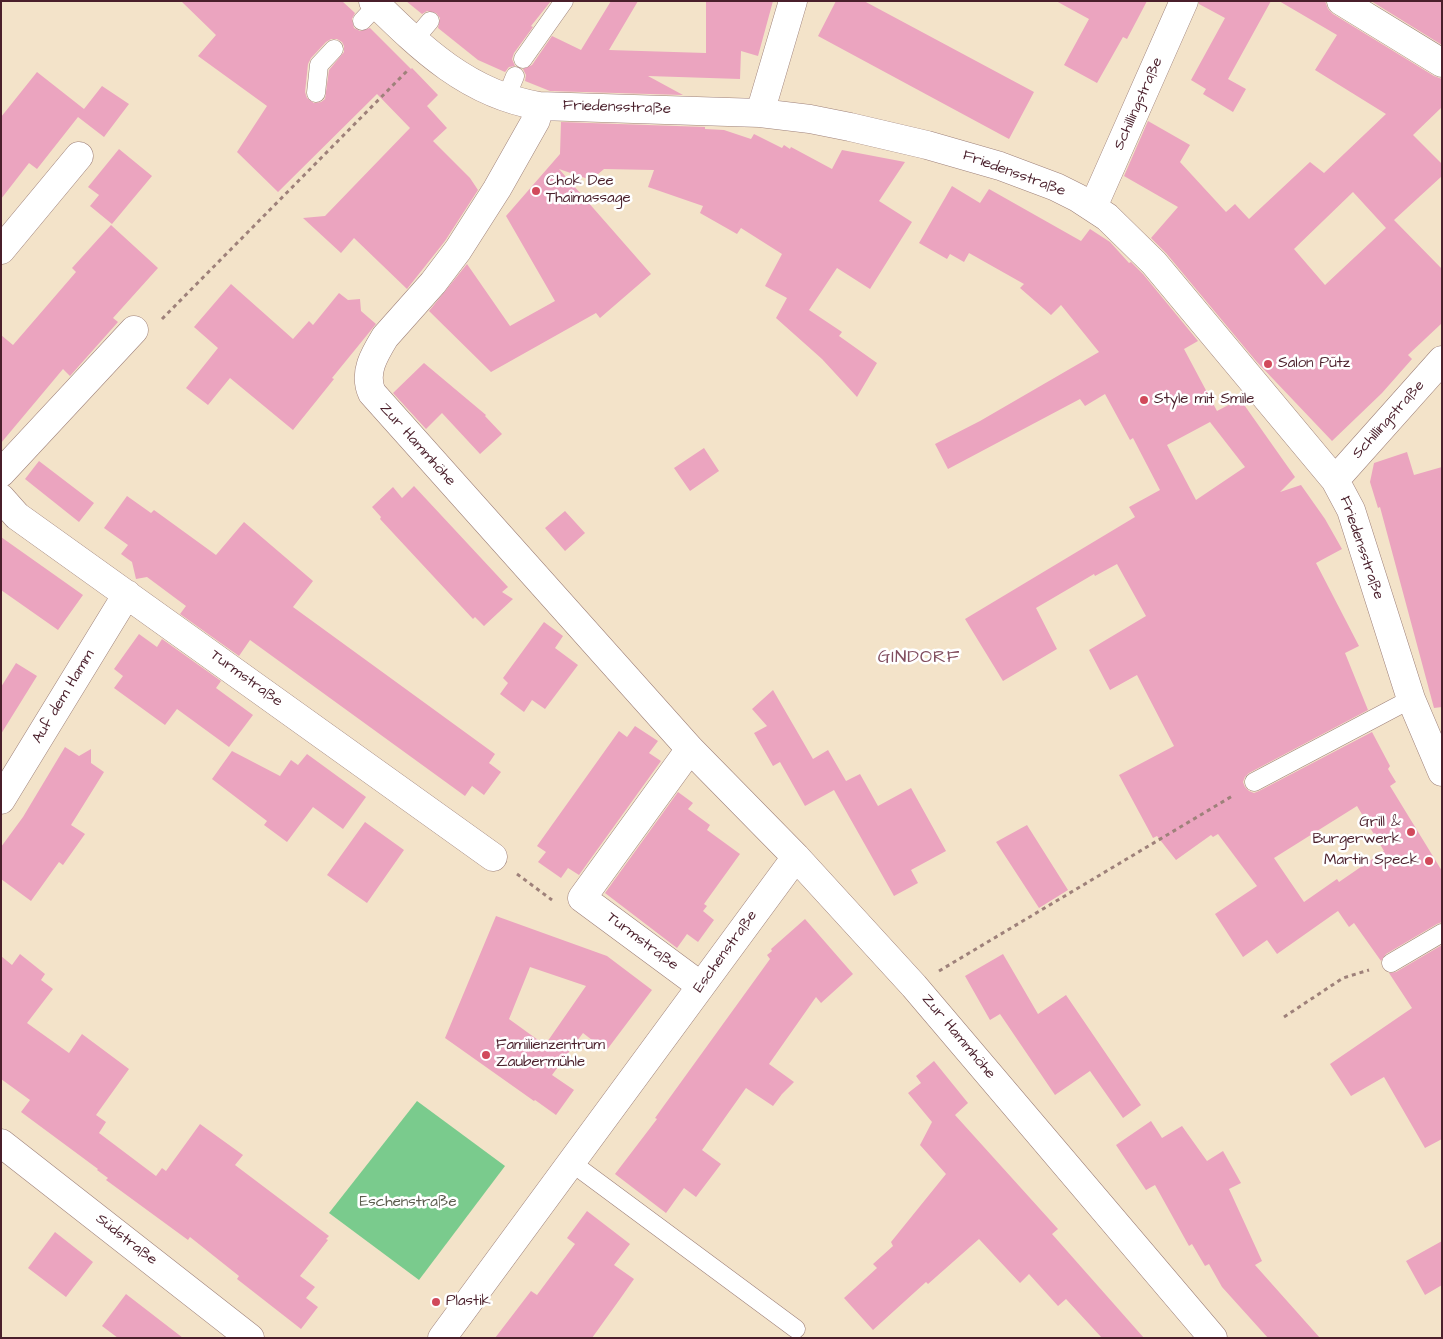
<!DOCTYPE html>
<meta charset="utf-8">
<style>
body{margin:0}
#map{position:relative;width:1443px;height:1339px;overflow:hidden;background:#f3e3c9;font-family:"Architects Daughter",sans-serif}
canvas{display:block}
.frame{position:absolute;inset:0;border:2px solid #4a1f2b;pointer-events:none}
</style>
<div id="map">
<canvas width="1443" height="1339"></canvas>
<div class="frame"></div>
</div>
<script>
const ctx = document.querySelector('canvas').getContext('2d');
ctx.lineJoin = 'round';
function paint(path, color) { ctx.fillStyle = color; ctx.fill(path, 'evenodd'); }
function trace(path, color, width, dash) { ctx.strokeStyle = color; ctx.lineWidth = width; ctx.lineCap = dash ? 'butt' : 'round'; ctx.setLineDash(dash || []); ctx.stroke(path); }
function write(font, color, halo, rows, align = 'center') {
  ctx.font = font + ' "Architects Daughter",sans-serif'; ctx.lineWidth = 5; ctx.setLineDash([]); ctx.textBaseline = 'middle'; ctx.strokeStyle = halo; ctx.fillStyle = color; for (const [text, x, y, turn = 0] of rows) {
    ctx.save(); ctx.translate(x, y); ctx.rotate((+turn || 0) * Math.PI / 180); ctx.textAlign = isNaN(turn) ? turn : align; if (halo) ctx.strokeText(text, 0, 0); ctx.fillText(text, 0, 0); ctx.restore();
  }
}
paint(new Path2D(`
 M 417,1101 L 505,1166 L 419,1280 L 329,1213 Z`), '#7acb8d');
paint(new Path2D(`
 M 181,1 L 342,1 L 355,13 L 352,19 L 354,28 L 360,31 L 370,28 L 411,69 L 412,68 L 438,95 L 427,106 L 447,128 L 433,141 L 470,178 L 478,190 L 445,241 L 407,289 L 354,238 L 341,253 L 303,218 L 325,216 L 410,128 L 377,94 L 278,192 L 237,152 L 267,106 L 198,56 L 216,35 ZM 331,39 L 337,39 L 342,42 L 344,46 L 344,52 L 329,70 L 325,99 L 321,102 L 314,103 L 307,98 L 305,92 L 308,64 L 311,58 L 326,42 Z
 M 406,1 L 551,1 L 531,26 L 533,27 L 514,53 L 512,59 L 515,66 L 509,67 L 505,72 L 478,60 L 438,28 L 440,18 L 436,13 L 427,11 L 422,14 Z
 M 611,1 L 638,1 L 609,50 L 706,53 L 706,1 L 773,1 L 758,56 L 741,51 L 740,79 L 648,76 L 683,95 L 550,91 L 525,81 L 526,75 L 523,69 L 532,65 L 552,36 L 581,50 Z
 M 836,1 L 864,1 L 1034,92 L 1009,139 L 818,36 Z
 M 1056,1 L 1147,1 L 1127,39 L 1123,37 L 1097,83 L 1064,65 L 1089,19 Z
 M 1199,1 L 1271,1 L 1228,79 L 1246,89 L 1233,112 L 1203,94 L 1206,89 L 1191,80 L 1225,18 L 1199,4 Z
 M 1279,1 L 1325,1 L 1328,9 L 1333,14 L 1434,76 L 1442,79 L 1442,107 L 1413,135 L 1442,164 L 1442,176 L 1394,220 L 1442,269 L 1442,323 L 1408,355 L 1412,359 L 1382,393 L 1332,441 L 1256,361 L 1166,253 L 1151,238 L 1178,207 L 1124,176 L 1148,121 L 1190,145 L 1180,162 L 1226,212 L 1235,204 L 1249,219 L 1310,162 L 1324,173 L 1386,114 L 1315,70 L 1337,35 ZM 1353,192 L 1386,228 L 1325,285 L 1294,249 Z
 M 1371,1 L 1442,1 L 1442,45 Z
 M 37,72 L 84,109 L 102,86 L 129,104 L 104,137 L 78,117 L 37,169 L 29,163 L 1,199 L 1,117 Z
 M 561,122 L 705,127 L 705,129 L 724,130 L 751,139 L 754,134 L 782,148 L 784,145 L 790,149 L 791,147 L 832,169 L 842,150 L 905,162 L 879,201 L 912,222 L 870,289 L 837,268 L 809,310 L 842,332 L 839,336 L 877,363 L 857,397 L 822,359 L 776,318 L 787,298 L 765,286 L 782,254 L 741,228 L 737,234 L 700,213 L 703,206 L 648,187 L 654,170 L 604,169 L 591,180 L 559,169 L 651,274 L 600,318 L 596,313 L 491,372 L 429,311 L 467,264 L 510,326 L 555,301 L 506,216 L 560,154 Z
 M 119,149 L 152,176 L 112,224 L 90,206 L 99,195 L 88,187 Z
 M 952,186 L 980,203 L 989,189 L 1081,241 L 1090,229 L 1110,242 L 1129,263 L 1131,262 L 1143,274 L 1198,341 L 1184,349 L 1217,411 L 1240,399 L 1295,477 L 1280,492 L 1301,485 L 1325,519 L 1342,549 L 1316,563 L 1359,646 L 1345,653 L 1368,710 L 1249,773 L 1245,777 L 1243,782 L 1245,787 L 1249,791 L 1254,793 L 1259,791 L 1372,732 L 1390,766 L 1388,769 L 1396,782 L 1390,786 L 1442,871 L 1442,922 L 1437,924 L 1386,954 L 1381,961 L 1354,923 L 1349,927 L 1338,911 L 1277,954 L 1267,940 L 1243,957 L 1215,914 L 1257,886 L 1218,834 L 1213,837 L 1211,835 L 1176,860 L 1157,836 L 1153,838 L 1119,775 L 1174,746 L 1137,675 L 1110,690 L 1089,650 L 1146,616 L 1117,564 L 1095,576 L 1094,574 L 1036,608 L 1057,649 L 1003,681 L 965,619 L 1135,517 L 1129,507 L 1160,490 L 1133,438 L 1130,440 L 1105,394 L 1085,406 L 1080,399 L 948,469 L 935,444 L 980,421 L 1099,352 L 1061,305 L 1051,315 L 1020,288 L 1024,284 L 969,253 L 964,262 L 950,254 L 947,259 L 919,243 ZM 1210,422 L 1245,467 L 1196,500 L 1167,445 ZM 1357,806 L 1384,851 L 1339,882 L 1337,879 L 1304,902 L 1274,858 Z
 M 111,225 L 158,268 L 113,318 L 118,322 L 70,376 L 63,369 L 1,443 L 1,335 L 13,345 L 76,272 L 72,268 Z
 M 231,284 L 293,339 L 309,321 L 313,325 L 339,293 L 348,300 L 360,299 L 361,311 L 376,324 L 332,378 L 334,379 L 293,430 L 230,378 L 208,405 L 186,388 L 218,348 L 194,327 Z
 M 424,363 L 486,415 L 485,416 L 502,434 L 480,454 L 442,413 L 426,429 L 393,393 Z
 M 704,448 L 719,471 L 690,491 L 674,468 Z
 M 1407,452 L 1414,475 L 1442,467 L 1442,707 L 1434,708 L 1380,507 L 1378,508 L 1370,482 L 1374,463 Z
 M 39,461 L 94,503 L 79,522 L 25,479 Z
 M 414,486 L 508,587 L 502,592 L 513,599 L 484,626 L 475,617 L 473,619 L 380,519 L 381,517 L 372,507 L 393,487 L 402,498 Z
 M 127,496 L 151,513 L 154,510 L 216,555 L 244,522 L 313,581 L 293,607 L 495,754 L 489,763 L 501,772 L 484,795 L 472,786 L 465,796 L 250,640 L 239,656 L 180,614 L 186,606 L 147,577 L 136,579 L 132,562 L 121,554 L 128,545 L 104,528 Z
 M 565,511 L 585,533 L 565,551 L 545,528 Z
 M 1,537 L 83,595 L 58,630 L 1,590 Z
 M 544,622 L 563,636 L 555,648 L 578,665 L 545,709 L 532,700 L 524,712 L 500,694 L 508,683 L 503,678 Z
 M 139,634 L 157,647 L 162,639 L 221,681 L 216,688 L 253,715 L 229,747 L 177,709 L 165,725 L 114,688 L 123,676 L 114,669 Z
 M 16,663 L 37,676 L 1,734 L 1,687 Z
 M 773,690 L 813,759 L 828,750 L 846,781 L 860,774 L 878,806 L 911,788 L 946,851 L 911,870 L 918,883 L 894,896 L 834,790 L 805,806 L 780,762 L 773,766 L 754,733 L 767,726 L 752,709 Z
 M 635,726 L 658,741 L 649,753 L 661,761 L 579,875 L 568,868 L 561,878 L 538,862 L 546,852 L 537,846 L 619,731 L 627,737 Z
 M 65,747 L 79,756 L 91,749 L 91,763 L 104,772 L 71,825 L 85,834 L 63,865 L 59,862 L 31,901 L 1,879 L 1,847 L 23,817 Z
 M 232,751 L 280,776 L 291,760 L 298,765 L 307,754 L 366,797 L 343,829 L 313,807 L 287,842 L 264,825 L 267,821 L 212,779 Z
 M 678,792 L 693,803 L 688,809 L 710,825 L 707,830 L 740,854 L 704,904 L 707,906 L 703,911 L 714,920 L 698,942 L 687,934 L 677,948 L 605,893 Z
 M 365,822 L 404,850 L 367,903 L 327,875 Z
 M 1027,825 L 1068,890 L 1039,908 L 996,842 Z
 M 496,916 L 607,956 L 652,990 L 606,1051 L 583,1033 L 552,1075 L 574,1090 L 556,1115 L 535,1100 L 534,1101 L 445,1038 ZM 530,967 L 586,986 L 545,1045 L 509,1019 Z
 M 805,919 L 853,974 L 821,1003 L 816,997 L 769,1064 L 794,1082 L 782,1094 L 773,1106 L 746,1088 L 702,1150 L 721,1164 L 696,1197 L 684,1188 L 666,1213 L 615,1174 L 657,1119 L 655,1118 L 770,959 L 767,955 L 772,951 L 771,949 Z
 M 1442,945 L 1442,1139 L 1425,1148 L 1384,1077 L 1351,1096 L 1330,1064 L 1412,1008 L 1389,973 L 1396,972 Z
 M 20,954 L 45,974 L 41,980 L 53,989 L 27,1023 L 69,1053 L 82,1034 L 129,1069 L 96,1115 L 106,1122 L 99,1133 L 156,1176 L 162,1168 L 166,1171 L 200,1124 L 243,1155 L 235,1165 L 329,1236 L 326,1239 L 328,1240 L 300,1276 L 315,1287 L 306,1298 L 318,1307 L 301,1329 L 237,1279 L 239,1276 L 190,1237 L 188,1240 L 106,1180 L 108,1178 L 97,1170 L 98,1169 L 21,1112 L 30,1100 L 1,1079 L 1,956 L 12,965 Z
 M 1003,954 L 1038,1014 L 1066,995 L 1141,1105 L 1123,1118 L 1090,1071 L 1055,1095 L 1000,1014 L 990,1020 L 965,976 Z
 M 934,1061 L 968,1103 L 955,1115 L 1058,1229 L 1052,1234 L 1144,1338 L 1102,1338 L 1066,1299 L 1058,1306 L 1029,1274 L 1020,1283 L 979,1239 L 928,1284 L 926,1282 L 873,1330 L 844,1298 L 877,1268 L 873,1264 L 893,1246 L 891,1242 L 946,1174 L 920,1145 L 932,1122 L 908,1093 L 921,1083 L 916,1076 Z
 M 1151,1121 L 1162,1138 L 1182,1126 L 1207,1161 L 1223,1151 L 1241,1183 L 1229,1189 L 1262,1261 L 1255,1265 L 1320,1338 L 1268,1338 L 1222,1287 L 1209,1264 L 1205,1266 L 1192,1244 L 1189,1246 L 1155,1185 L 1146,1190 L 1116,1145 Z
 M 587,1211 L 630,1244 L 614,1265 L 634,1279 L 620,1299 L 592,1338 L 495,1338 L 531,1291 L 537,1295 L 575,1244 L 567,1238 Z
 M 55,1232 L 93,1262 L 66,1297 L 28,1268 Z
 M 1442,1241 L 1442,1285 L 1425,1295 L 1406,1261 Z
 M 126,1294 L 183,1338 L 118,1338 L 102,1326 Z`), '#eba4bf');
const service = new Path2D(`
 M 362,21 L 377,5
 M 414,40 L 430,21
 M 523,59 L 564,1
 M 316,93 L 319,65 L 334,49
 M 506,98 L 515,76
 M 1254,782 L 1411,699
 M 1391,963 L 1442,933
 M 572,1163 L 796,1329`);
const minor = new Path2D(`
 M 373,1 C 422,49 468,94 539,106 L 760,113 L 810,119 L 850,127 L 927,145 L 1000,166 L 1056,187 L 1078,198 L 1107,217 L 1154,263 L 1335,480 L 1351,510 L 1411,699 L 1442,772
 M 1341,1 L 1442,63
 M 539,106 L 536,120 L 497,189 L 458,250 L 433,283 L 385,337 C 374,355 363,373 372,393 L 690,749 L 796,857 L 914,986 L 1213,1338
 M 760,113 L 793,1
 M 1093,207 L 1184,1
 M 1,250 L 79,156
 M 1,473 L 134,330
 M 1335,480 L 1442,360
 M 1,498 L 17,516 L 493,857
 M 690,749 L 582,898 L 701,986
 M 1,800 L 127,594
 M 1,1143 L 250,1338
 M 442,1338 L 796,857`);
trace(service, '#9e817a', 19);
trace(minor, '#9e817a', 29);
trace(new Path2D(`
 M 162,319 L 407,71
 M 517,874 L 552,900
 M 939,971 L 1234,795
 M 1284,1017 L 1343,978 L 1369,970`), '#9e817a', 3, [4, 4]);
trace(service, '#fff', 18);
trace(minor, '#fff', 28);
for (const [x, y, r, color] of [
 [536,191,5,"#d1495b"],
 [1268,364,5,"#d1495b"],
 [1144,400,5,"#d1495b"],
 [1411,832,5,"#d1495b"],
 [1429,861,5,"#d1495b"],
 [486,1055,5,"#d1495b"],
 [436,1302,5,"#d1495b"]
]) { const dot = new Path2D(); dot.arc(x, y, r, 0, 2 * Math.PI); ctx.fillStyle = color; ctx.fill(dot); trace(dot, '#fff', 2); }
write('15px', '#4a1f2b', '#fff', [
 ["Schillingstraße",1139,104,-66],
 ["Friedensstraße",617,108,2],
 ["Friedensstraße",1014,174,20],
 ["Schillingstraße",1389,420,-48],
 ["Zur Hammhöhe",417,445,48],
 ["Friedensstraße",1361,548,71],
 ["Turmstraße",246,679,36],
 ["Auf dem Hamm",64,697,-59],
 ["Turmstraße",642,942,37],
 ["Eschenstraße",726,952,-54],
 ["Zur Hammhöhe",958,1037,50],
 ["Südstraße",126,1240,38]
]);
write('15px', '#4a1f2b', '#fff', [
 ["Chok Dee",546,182],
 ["Thaimassage",546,199],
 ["Salon Pütz",1278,364],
 ["Style mit Smile",1154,400],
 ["Grill &",1401,823,"right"],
 ["Burgerwerk",1401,840,"right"],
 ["Martin Speck",1419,861,"right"],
 ["Familienzentrum",496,1046],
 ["Zaubermühle",496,1063],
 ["Plastik",446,1302]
], 'left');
write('15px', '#5b5b4d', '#fff', [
 ["Eschenstraße",408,1203]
]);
ctx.letterSpacing = '1px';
write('18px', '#824e5f', '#fff', [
 ["GINDORF",919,658]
]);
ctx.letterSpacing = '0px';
</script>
